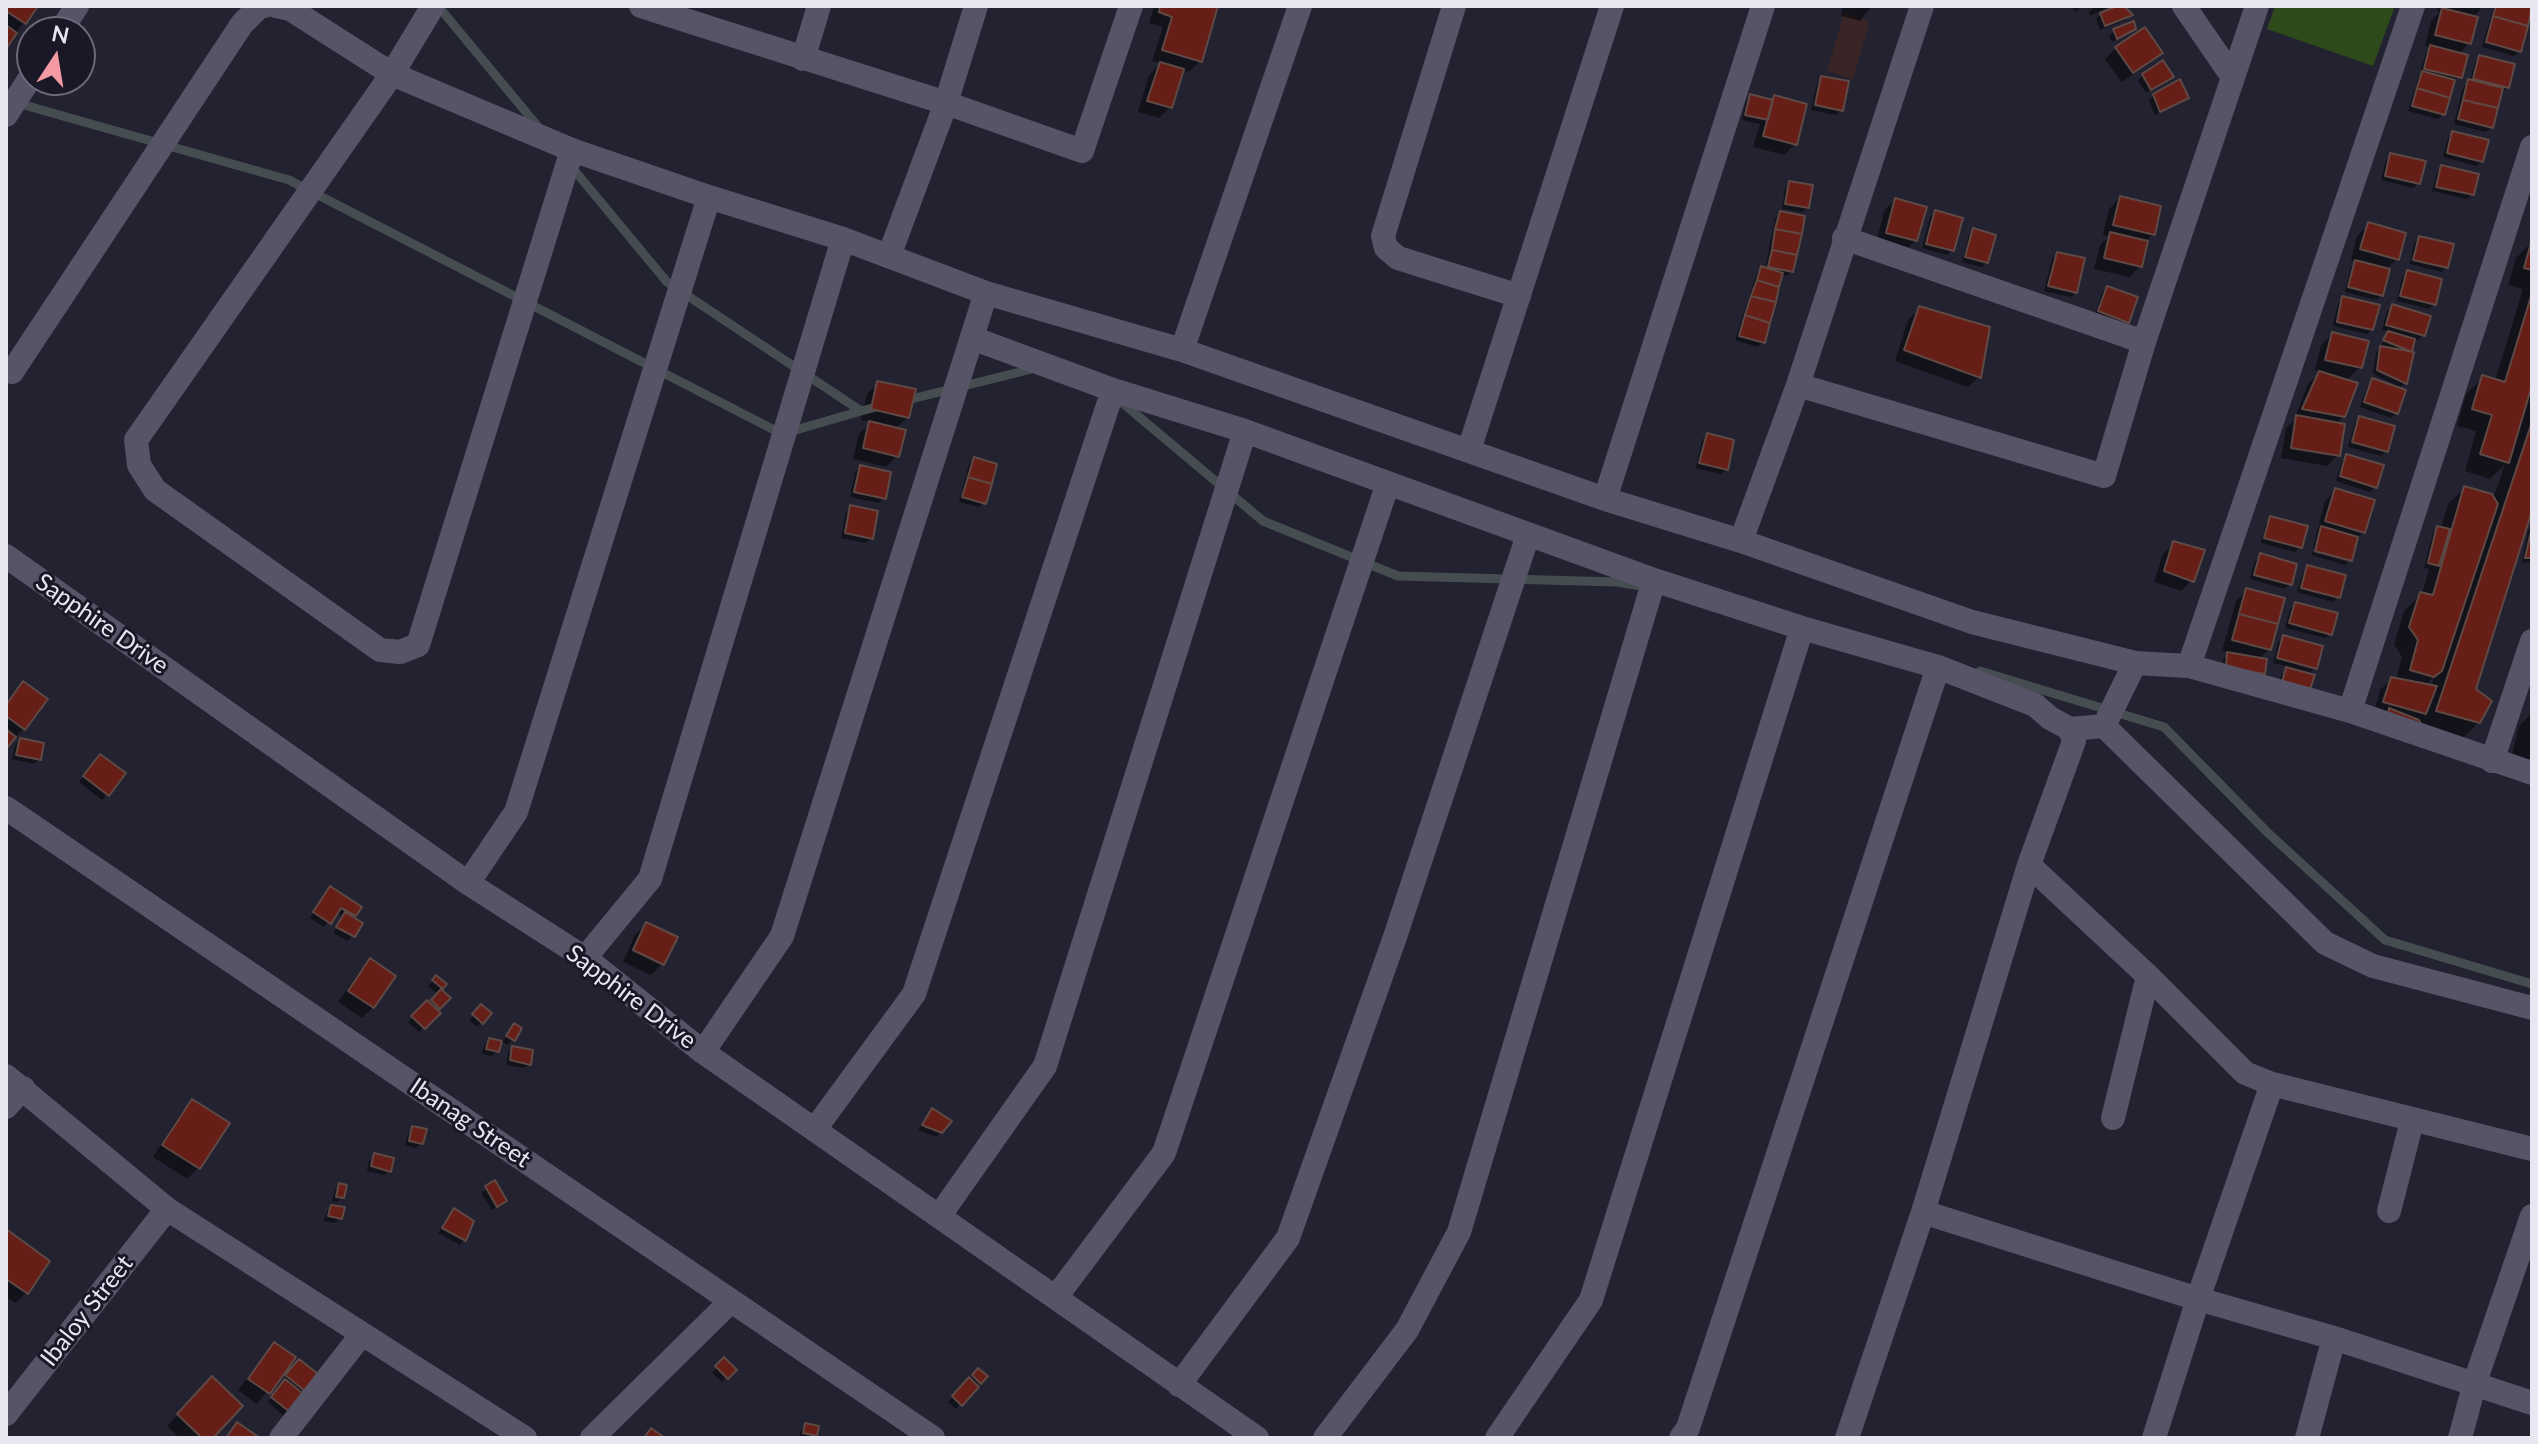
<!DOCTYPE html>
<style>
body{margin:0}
#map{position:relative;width:2538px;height:1444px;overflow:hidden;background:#232231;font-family:Lato,sans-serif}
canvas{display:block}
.frame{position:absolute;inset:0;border:8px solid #e7e6f1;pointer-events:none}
.north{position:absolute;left:16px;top:16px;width:80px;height:80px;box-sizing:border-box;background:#1a1827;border:2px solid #6c6a78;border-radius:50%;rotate:12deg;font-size:22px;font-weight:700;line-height:32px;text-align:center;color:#e7e6f1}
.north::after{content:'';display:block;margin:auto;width:28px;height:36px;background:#f49aa5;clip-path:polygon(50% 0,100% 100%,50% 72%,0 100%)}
</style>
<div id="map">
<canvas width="2538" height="1444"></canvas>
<div class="frame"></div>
<div class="north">N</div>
</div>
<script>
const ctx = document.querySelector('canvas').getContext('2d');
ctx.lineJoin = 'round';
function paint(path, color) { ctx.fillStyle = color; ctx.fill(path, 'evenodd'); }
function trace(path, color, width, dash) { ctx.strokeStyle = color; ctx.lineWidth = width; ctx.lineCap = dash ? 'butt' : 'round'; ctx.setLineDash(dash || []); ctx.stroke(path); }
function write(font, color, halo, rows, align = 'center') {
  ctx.font = font + ' Lato,sans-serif'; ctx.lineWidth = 6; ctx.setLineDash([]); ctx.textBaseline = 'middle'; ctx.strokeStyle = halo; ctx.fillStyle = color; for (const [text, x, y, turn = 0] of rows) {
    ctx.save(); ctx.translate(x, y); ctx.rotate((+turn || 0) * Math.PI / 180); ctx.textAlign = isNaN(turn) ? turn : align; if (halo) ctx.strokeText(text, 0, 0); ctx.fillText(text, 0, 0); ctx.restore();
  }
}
paint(new Path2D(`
 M 1844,13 L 1870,21 L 1853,79 L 1827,71 Z`), '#392525');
paint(new Path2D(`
 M 2275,6 L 2395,6 L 2373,66 L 2267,29 Z`), '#2e4a1a');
paint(new Path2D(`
 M 6,6 L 36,6 L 6,46 Z
 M 1154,6 L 1216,6 L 1200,61 L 1189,72 L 1182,70 L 1170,107 L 1159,118 L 1138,112 L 1149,75 L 1161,63 L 1152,61 L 1163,27 L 1149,23 Z
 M 1843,6 L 1872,6 L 1860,21 L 1841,16 Z
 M 2071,6 L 2084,6 L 2075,12 Z
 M 2095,6 L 2111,6 L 2090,16 L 2089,12 Z
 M 2438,6 L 2483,6 L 2473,18 L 2469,43 L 2458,55 L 2460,77 L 2452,81 L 2443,114 L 2438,119 L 2408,111 L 2426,53 L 2431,47 L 2425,46 L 2431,21 L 2440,12 L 2437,11 Z
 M 2494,6 L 2532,6 L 2519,51 L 2514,56 L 2482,47 Z
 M 2101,14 L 2130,15 L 2126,20 L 2100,30 L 2096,19 Z
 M 2134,28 L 2129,33 L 2112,42 L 2109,36 L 2114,31 Z
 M 2116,48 L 2160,53 L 2149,64 L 2121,82 L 2105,59 Z
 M 2480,57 L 2507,87 L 2502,92 L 2491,127 L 2486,132 L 2454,124 L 2463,87 L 2470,82 L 2475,62 Z
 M 2143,75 L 2172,76 L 2146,93 L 2138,80 Z
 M 1822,78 L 1841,110 L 1836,115 L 1811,110 L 1817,83 Z
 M 2154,96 L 2187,98 L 2155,115 L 2149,100 Z
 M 1751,97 L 1771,101 L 1775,97 L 1795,144 L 1784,155 L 1753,147 L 1760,124 L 1742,120 L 1746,101 Z
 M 2453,133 L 2482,161 L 2477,166 L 2443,157 L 2448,138 Z
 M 2391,155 L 2418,183 L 2413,188 L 2381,180 L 2386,160 Z
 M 2442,167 L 2472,194 L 2467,199 L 2432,191 L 2437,172 Z
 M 1790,183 L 1807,208 L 1802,212 L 1782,209 L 1785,188 Z
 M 2120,198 L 2153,234 L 2147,240 L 2140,266 L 2130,277 L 2094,269 L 2100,245 L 2109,237 L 2103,235 L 2109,209 Z
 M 1895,200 L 1916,240 L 1905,251 L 1876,243 L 1884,211 Z
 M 1935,212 L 1952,250 L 1947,255 L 1922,248 L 1930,217 Z
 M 1780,213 L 1791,271 L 1787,276 L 1780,275 L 1763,342 L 1758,347 L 1735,340 L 1757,273 L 1762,268 L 1765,269 L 1775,218 Z
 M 2368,225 L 2397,259 L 2385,270 L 2382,295 L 2377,300 L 2345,292 L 2351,267 L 2356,262 L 2351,260 L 2357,236 Z
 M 1974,230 L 1987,262 L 1982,267 L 1962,262 L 1969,235 Z
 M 2419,238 L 2446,267 L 2442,272 L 2410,264 L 2414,243 Z
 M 2532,242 L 2532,504 L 2473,690 L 2479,722 L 2456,744 L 2374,712 L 2380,690 L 2391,679 L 2396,680 L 2402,657 L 2394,644 L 2404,611 L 2422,594 L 2429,569 L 2424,568 L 2433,533 L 2438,528 L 2441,529 L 2448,504 L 2465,488 L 2493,499 L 2505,464 L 2490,479 L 2465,471 L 2476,431 L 2457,426 L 2466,394 L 2483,378 L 2495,381 L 2523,289 L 2508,285 L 2516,258 ZM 2434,676 L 2431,687 L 2425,686 Z
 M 2057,254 L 2076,292 L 2071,297 L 2044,291 L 2052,259 Z
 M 2407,272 L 2434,304 L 2429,309 L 2397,301 L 2402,277 Z
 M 2107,288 L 2128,322 L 2123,327 L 2095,316 L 2102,293 Z
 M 2343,299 L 2372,329 L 2367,334 L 2333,326 L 2338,304 Z
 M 2392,307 L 2423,335 L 2418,340 L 2413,339 L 2405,383 L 2398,389 L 2404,391 L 2396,413 L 2391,418 L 2360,407 L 2368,385 L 2373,380 L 2392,387 L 2394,384 L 2373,374 L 2376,353 L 2390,332 L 2382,330 L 2387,311 Z
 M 1919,309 L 1979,377 L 1968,387 L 1895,361 L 1908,320 Z
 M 2332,334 L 2360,367 L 2346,381 L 2343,416 L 2335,425 L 2338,455 L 2327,466 L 2281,458 L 2286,428 L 2294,420 L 2308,384 L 2320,372 L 2315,370 L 2321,345 Z
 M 878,383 L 908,417 L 895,429 L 897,456 L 886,467 L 853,459 L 859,434 L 871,422 L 861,420 L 867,394 Z
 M 2359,418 L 2386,451 L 2381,456 L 2348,447 L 2355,423 Z
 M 1707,436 L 1726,469 L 1721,474 L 1696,468 L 1702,440 Z
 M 2347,456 L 2375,487 L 2370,492 L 2336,481 L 2342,461 Z
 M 974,459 L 984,502 L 979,507 L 959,502 L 969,464 Z
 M 860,467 L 884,498 L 879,503 L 850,497 L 855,472 Z
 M 2336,490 L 2364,532 L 2355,540 L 2350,560 L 2313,548 L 2325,501 Z
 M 851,507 L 871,538 L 866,543 L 841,538 L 846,512 Z
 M 2271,519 L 2300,547 L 2295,552 L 2261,543 L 2266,523 Z
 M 2532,527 L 2532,563 L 2522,562 L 2528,531 Z
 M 2174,543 L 2192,580 L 2181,591 L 2154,582 L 2163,554 Z
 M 2312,552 L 2348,562 L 2345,565 L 2311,555 Z
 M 2260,556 L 2290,584 L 2285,589 L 2250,579 L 2255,561 Z
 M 2308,567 L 2338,597 L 2333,602 L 2297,592 L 2303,572 Z
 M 2247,590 L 2269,649 L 2259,659 L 2263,673 L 2258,678 L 2222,671 L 2223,659 L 2230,653 L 2222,651 L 2236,601 Z
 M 2295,604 L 2330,634 L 2325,638 L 2285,628 L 2290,609 Z
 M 2283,637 L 2315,668 L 2307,675 L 2277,691 L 2281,675 L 2289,667 L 2273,663 L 2278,642 Z
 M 23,684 L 24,729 L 6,746 L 6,704 Z
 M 2532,713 L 2532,762 L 2512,755 L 2519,726 Z
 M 20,740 L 39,759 L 34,764 L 12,759 L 15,745 Z
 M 95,762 L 123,774 L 102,800 L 79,782 Z
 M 325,894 L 359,907 L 351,918 L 361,923 L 348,941 L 333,933 L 343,916 L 336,912 L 324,927 L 310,918 Z
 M 646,924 L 675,938 L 662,964 L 651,975 L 623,962 L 635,935 Z
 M 370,961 L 373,1007 L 362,1018 L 338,1002 L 359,972 Z
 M 436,978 L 444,984 L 440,990 L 448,998 L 435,1011 L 438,1013 L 419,1032 L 408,1022 L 439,995 L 428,986 Z
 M 481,1006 L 489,1014 L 477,1027 L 469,1020 Z
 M 514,1025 L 520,1029 L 508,1045 L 502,1042 Z
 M 489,1040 L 497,1051 L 492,1056 L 482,1054 L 484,1045 Z
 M 513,1048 L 529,1064 L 524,1068 L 506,1065 L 508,1053 Z
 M 192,1102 L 227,1124 L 198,1168 L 187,1179 L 153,1157 L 181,1113 Z
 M 928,1116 L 941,1132 L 936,1137 L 918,1130 Z
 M 413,1129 L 421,1143 L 416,1148 L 405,1145 L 408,1134 Z
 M 374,1156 L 389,1171 L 384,1175 L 367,1171 L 369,1161 Z
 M 494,1183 L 504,1201 L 492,1210 L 481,1193 Z
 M 340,1185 L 342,1197 L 337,1202 L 332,1201 L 335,1190 Z
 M 332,1207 L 340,1218 L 335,1223 L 324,1221 L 327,1212 Z
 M 450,1215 L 464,1240 L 460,1245 L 438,1233 Z
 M 6,1231 L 27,1292 L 16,1303 L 6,1297 Z
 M 274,1344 L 293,1358 L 257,1404 L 238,1390 Z
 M 724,1360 L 734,1370 L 722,1382 L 712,1373 Z
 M 294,1366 L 303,1389 L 285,1417 L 268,1402 L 284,1383 L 282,1381 Z
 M 978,1370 L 985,1376 L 956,1409 L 948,1402 Z
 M 212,1379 L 210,1438 L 180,1438 L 167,1426 Z
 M 806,1425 L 815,1435 L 812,1438 L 799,1438 L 801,1430 Z`), '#0007');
trace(new Path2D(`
 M 438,6 L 540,129
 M 17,103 L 289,180 L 782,434 L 861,411
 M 570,165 L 667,282 L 861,411 L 880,406
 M 1119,400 L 1263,521 L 1398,576 L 1617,582 L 1641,586
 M 903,401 L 1036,368
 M 1980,671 L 2164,727 L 2267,832 L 2385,940 L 2532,984`), '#464d51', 9);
const building = new Path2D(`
 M 6,6 L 38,6 L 26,24 L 6,11 Z
 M 1160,6 L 1218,6 L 1202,62 L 1162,50 L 1172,17 L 1159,12 Z
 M 2117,6 L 2124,6 L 2133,15 L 2105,26 L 2100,13 Z
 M 2496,6 L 2532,6 L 2528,26 L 2493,16 Z
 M 2442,8 L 2478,17 L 2471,44 L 2435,35 Z
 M 2493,16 L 2528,26 L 2521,52 L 2486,42 Z
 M 2134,21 L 2136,29 L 2117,39 L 2113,29 Z
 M 6,25 L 17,33 L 6,49 Z
 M 2145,27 L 2163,53 L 2133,73 L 2115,47 Z
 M 2430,45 L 2468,55 L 2462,78 L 2424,69 Z
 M 2479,55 L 2515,64 L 2509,88 L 2473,79 Z
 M 2163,60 L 2174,77 L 2151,90 L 2142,74 Z
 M 1160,62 L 1184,69 L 1172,108 L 1147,101 Z
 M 2422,71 L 2455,80 L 2450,98 L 2417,88 Z
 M 1821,76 L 1849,81 L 1843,111 L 1815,105 Z
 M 2180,79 L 2189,98 L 2160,112 L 2153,94 Z
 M 2468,79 L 2503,88 L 2498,108 L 2463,100 Z
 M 2417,88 L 2450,98 L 2445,115 L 2412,106 Z
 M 1750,94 L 1773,100 L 1768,120 L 1745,115 Z
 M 1774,95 L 1807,104 L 1797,145 L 1763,136 Z
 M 2463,100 L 2498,108 L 2493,128 L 2458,119 Z
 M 2452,131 L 2489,140 L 2483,162 L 2447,153 Z
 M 2390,153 L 2426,161 L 2420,184 L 2385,176 Z
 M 2441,165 L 2479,174 L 2474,195 L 2436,187 Z
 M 1789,181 L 1813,185 L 1809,208 L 1785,204 Z
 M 2120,196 L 2161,206 L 2155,235 L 2113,225 Z
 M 1895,198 L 1927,207 L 1917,241 L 1886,233 Z
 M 1935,210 L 1963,218 L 1954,251 L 1926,244 Z
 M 1780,211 L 1805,216 L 1802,234 L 1775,229 Z
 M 2368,222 L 2406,233 L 2399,260 L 2360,249 Z
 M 1973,228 L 1996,235 L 1988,263 L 1965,257 Z
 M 1775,229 L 1802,234 L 1797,255 L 1772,250 Z
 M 2110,232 L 2148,241 L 2142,267 L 2104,258 Z
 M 2419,236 L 2454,244 L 2448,268 L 2413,260 Z
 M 2532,239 L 2532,270 L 2524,268 Z
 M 1772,250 L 1797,255 L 1793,272 L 1768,267 Z
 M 2057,252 L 2085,258 L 2077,293 L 2048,286 Z
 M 2355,260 L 2390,269 L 2383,296 L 2348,287 Z
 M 1761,266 L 1783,273 L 1779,287 L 1757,280 Z
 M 2407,270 L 2442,279 L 2436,305 L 2400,296 Z
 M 1757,280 L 1779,287 L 1776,302 L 1751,296 Z
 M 2107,286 L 2138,297 L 2129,323 L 2098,311 Z
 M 2532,293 L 2532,385 L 2509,463 L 2480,454 L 2492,415 L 2472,409 L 2482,375 L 2505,382 Z
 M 1751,296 L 1776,302 L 1770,323 L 1745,315 Z
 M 2342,296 L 2380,305 L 2373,330 L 2337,322 Z
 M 2392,304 L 2431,316 L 2425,336 L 2386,325 Z
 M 1919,306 L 1990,327 L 1981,378 L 1904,350 Z
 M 1745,315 L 1770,323 L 1765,343 L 1739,336 Z
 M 2388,331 L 2415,339 L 2412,352 L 2383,340 Z
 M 2332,332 L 2369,341 L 2362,368 L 2325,360 Z
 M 2380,346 L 2414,352 L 2407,384 L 2377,370 Z
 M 2319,371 L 2358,383 L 2345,417 L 2302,409 Z
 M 2372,378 L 2406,390 L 2398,414 L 2364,402 Z
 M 877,381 L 916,389 L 909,418 L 871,409 Z
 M 2296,415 L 2345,424 L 2340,456 L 2291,448 Z
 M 2359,416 L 2395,426 L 2388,452 L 2352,442 Z
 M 869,421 L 906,430 L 899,457 L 863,448 Z
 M 2532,422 L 2532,511 L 2476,689 L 2492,701 L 2480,723 L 2436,711 Z
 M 1707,433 L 1734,440 L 1728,470 L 1699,463 Z
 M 2346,454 L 2384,465 L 2377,488 L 2340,476 Z
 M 974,457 L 997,464 L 992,484 L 968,477 Z
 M 860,465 L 891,472 L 886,499 L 854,492 Z
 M 968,477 L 992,484 L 986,504 L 962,497 Z
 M 2464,486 L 2492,494 L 2498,504 L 2442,671 L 2434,677 L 2410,670 L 2418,640 L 2409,627 L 2420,592 L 2433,595 Z
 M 2335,488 L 2375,500 L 2365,533 L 2325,521 Z
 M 850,505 L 878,511 L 873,539 L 845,533 Z
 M 2270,516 L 2308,526 L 2302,548 L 2264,538 Z
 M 2321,526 L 2358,537 L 2352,561 L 2315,551 Z
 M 2437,526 L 2450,529 L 2439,566 L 2428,563 Z
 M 2532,527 L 2532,558 L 2525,558 Z
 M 2173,541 L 2205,550 L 2194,582 L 2164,571 Z
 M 2260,553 L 2297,564 L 2292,585 L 2254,575 Z
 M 2307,565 L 2346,575 L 2340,598 L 2301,588 Z
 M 2246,588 L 2285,598 L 2278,624 L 2239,614 Z
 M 2295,602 L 2338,613 L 2332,635 L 2289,623 Z
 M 2239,614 L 2278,624 L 2271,650 L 2232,640 Z
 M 2283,635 L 2323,646 L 2317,669 L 2277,658 Z
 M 2227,652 L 2267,659 L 2265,674 L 2226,667 Z
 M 2286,667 L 2315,675 L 2309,692 L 2281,686 Z
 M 2391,677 L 2437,686 L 2426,714 L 2383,702 Z
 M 23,681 L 48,699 L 25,730 L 6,716 L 6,705 Z
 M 2389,708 L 2419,720 L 2422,726 L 2388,717 Z
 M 6,729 L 16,737 L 6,749 Z
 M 20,738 L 44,743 L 41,760 L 16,755 Z
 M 100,754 L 126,773 L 109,796 L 83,776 Z
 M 330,886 L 362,907 L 356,916 L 341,908 L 331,924 L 313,912 Z
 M 345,912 L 363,923 L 355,937 L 336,927 Z
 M 646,922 L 678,937 L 664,965 L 633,950 Z
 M 370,958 L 396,976 L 374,1008 L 348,991 Z
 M 436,975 L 447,984 L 443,989 L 432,980 Z
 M 441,989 L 451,998 L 440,1009 L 431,1000 Z
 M 427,1000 L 441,1013 L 425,1029 L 411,1016 Z
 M 481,1004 L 492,1013 L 483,1024 L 472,1014 Z
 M 514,1023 L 522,1028 L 515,1041 L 506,1036 Z
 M 489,1038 L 502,1041 L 499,1052 L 486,1049 Z
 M 512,1046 L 533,1050 L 531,1065 L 510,1060 Z
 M 192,1099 L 230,1123 L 200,1169 L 162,1145 Z
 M 932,1108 L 952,1121 L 942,1133 L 922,1125 Z
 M 412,1126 L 427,1129 L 423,1144 L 409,1141 Z
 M 374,1153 L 394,1158 L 391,1172 L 371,1166 Z
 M 495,1180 L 507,1201 L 497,1207 L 485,1186 Z
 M 339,1183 L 347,1185 L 344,1198 L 336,1197 Z
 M 331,1205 L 345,1207 L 342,1219 L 328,1216 Z
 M 454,1208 L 474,1221 L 466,1241 L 442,1228 Z
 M 6,1229 L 50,1261 L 28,1294 L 6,1279 Z
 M 274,1342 L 296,1357 L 270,1394 L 248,1379 Z
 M 724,1357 L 737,1370 L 728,1379 L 715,1366 Z
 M 299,1359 L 318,1374 L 305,1391 L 285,1375 Z
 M 978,1368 L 988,1376 L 981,1384 L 972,1375 Z
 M 212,1376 L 243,1406 L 213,1438 L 202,1438 L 177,1414 Z
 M 969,1377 L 979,1387 L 962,1406 L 952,1396 Z
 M 285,1379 L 306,1396 L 291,1413 L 271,1397 Z
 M 237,1422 L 260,1438 L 226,1438 Z
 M 805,1423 L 819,1426 L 817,1436 L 803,1433 Z
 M 651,1428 L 665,1438 L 644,1438 Z`);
paint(building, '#671e16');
trace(building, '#5e4945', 2);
trace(new Path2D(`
 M 276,6 L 290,9 L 392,74 L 572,150 L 709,197 L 843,239 L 986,293 L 1182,350 L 1605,499 L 1741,541 L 1972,622 L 2135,663 L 2189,666 L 2350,711 L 2532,773
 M 433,6 L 392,74 L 136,440 L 139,465 L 155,490 L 380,650 L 400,652 L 418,645 L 572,150
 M 641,6 L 946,103 L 1082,151 L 1131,6
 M 1454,6 L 1383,236 L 1386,248 L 1398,258 L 1519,296
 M 2184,6 L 2232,76
 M 60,32 L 77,6
 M 803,59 L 819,6
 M 6,115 L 32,75
 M 1844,238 L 2144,342
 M 889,256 L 946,103 L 976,6
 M 972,338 L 1113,390 L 1245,431 L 1654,580 L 1802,628 L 1938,667 L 2035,705 L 2050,718 L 2070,729 L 2104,726
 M 1182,350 L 1300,6
 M 12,372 L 242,24 L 259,7 L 264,6
 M 1798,385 L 2104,476 L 2144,342 L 2257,6
 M 1469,450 L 1612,6
 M 1605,499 L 1763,6
 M 1741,541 L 1798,385 L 1922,6
 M 6,556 L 468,883 L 585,958 L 703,1052 L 1257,1438
 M 2135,663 L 2104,726 L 2325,943 L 2373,966 L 2532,1008
 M 2189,666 L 2413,6
 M 2350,711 L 2532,147
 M 2492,761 L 2532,641
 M 6,808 L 933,1438
 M 2029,865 L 2148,976 L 2245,1073 L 2272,1084 L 2532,1149
 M 468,883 L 516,812 L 709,197
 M 585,958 L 650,879 L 843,239
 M 703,1052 L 782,936 L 986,293
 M 6,1076 L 167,1209 L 525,1438
 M 6,1107 L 23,1088
 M 2113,1118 L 2148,976
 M 815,1129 L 914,994 L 1113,390
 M 2389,1211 L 2412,1121
 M 1923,1212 L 2198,1299 L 2334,1338 L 2532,1403
 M 940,1215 L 1045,1066 L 1245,431
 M 1056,1297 L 1164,1153 L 1388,483
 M 1179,1385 L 1288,1238 L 1395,937 L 1528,535
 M 6,1414 L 167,1209
 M 281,1438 L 362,1334
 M 592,1438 L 731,1301
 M 1325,1438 L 1407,1330 L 1459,1232 L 1654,580
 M 1497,1438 L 1591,1300 L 1802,628
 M 1681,1438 L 1688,1428 L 1938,667
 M 1847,1438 L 1923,1212 L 2029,865 L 2074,741 L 2070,729
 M 2154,1438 L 2198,1299 L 2272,1084
 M 2307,1438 L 2334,1338
 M 2460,1438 L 2475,1382 L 2532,1216`), '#565466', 24);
write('24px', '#e7e6f1', '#1a1827', [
 ["Sapphire Drive",102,624,35],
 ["Sapphire Drive",631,997,37],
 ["Ibanag Street",470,1123,34],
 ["Ibaloy Street",87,1311,-52]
]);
</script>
